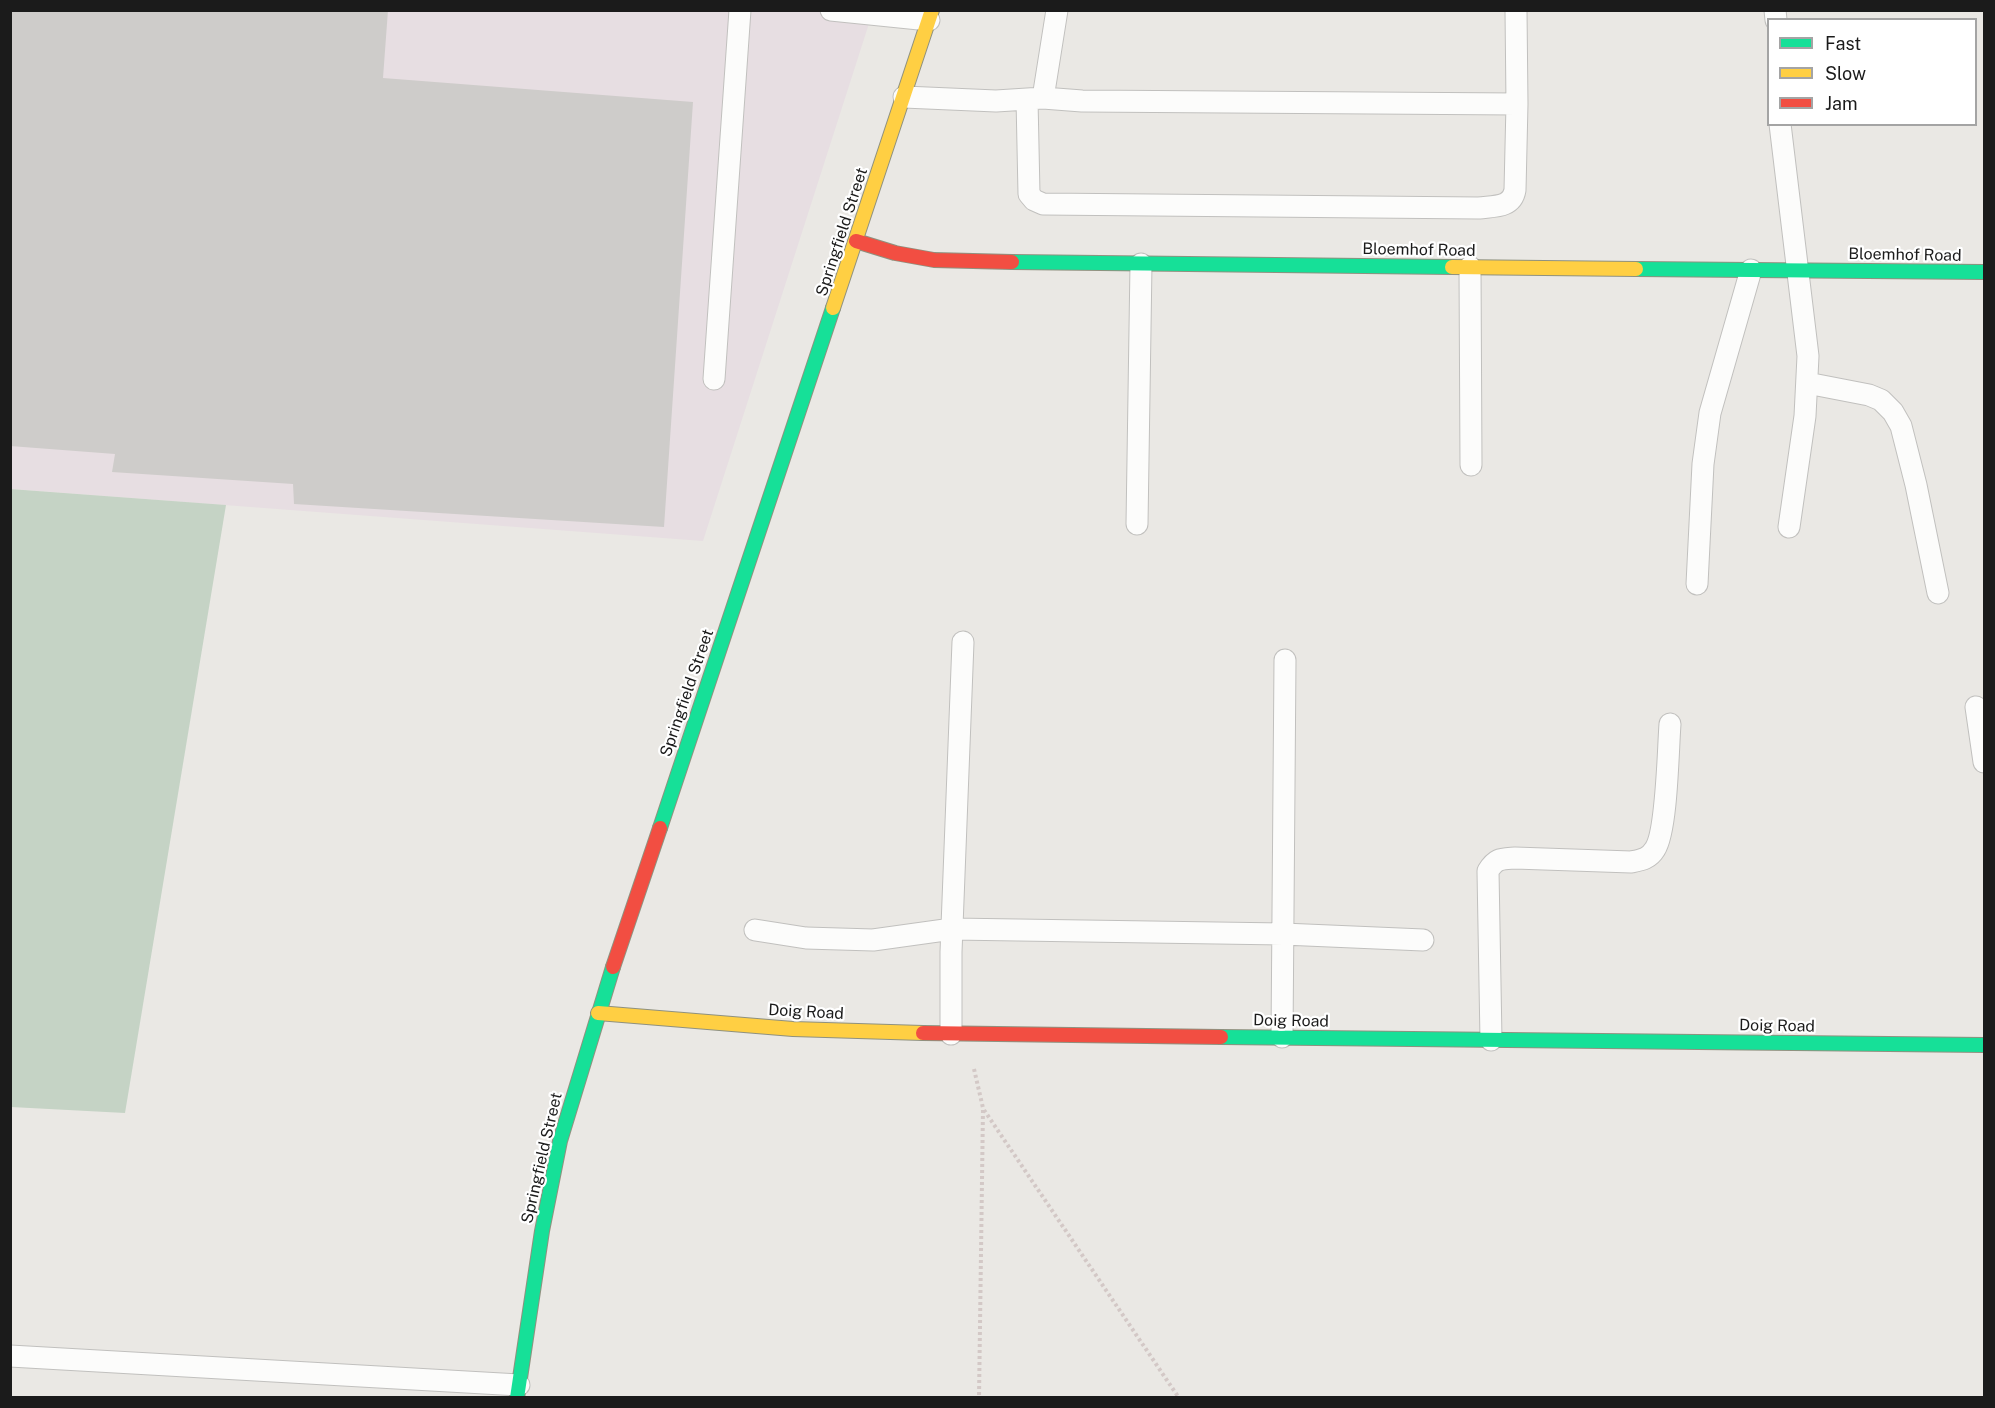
<!DOCTYPE html>
<style>
body{margin:0}
#map{position:relative;width:1995px;height:1408px;overflow:hidden;background:#eae8e4;font-family:"Public Sans",sans-serif}
canvas{display:block}
.frame{position:absolute;inset:0;border:12px solid #1b1b1b;pointer-events:none}
.legend{position:absolute;left:1767px;top:18px;width:210px;height:108px;box-sizing:border-box;background:#fff;border:2px solid #a4a4a4;margin:0;padding:8px 10px;list-style:none;font-size:18px;color:#1b1b1b}
.legend li{display:flex;align-items:center;gap:12px;height:30px}
.legend b{width:30px;border:2px solid #a4a4a4}
</style>
<div id="map">
<canvas width="1995" height="1408"></canvas>
<div class="frame"></div>
<ul class="legend">
<li><b style="height:8px;background:#16e098"></b>Fast</li>
<li><b style="height:8px;background:#ffcf43"></b>Slow</li>
<li><b style="height:8px;background:#f24e42"></b>Jam</li>
</ul>
</div>
<script>
const ctx = document.querySelector('canvas').getContext('2d');
ctx.lineJoin = 'round';
function paint(path, color) { ctx.fillStyle = color; ctx.fill(path, 'evenodd'); }
function trace(path, color, width, dash) { ctx.strokeStyle = color; ctx.lineWidth = width; ctx.lineCap = dash ? 'butt' : 'round'; ctx.setLineDash(dash || []); ctx.stroke(path); }
function write(font, color, halo, rows, align = 'center') {
  ctx.font = font + ' "Public Sans",sans-serif'; ctx.lineWidth = 4.5; ctx.setLineDash([]); ctx.textBaseline = 'middle'; ctx.strokeStyle = halo; ctx.fillStyle = color; for (const [text, x, y, turn = 0] of rows) {
    ctx.save(); ctx.translate(x, y); ctx.rotate((+turn || 0) * Math.PI / 180); ctx.textAlign = isNaN(turn) ? turn : align; if (halo) ctx.strokeText(text, 0, 0); ctx.fillText(text, 0, 0); ctx.restore();
  }
}
paint(new Path2D(`
 M 10,11 L 873,11 L 703,541 L 11,489 Z`), '#e7dee2');
paint(new Path2D(`
 M 10,489 L 226,505 L 125,1113 L 11,1107 Z`), '#c5d3c5');
paint(new Path2D(`
 M 10,10 L 388,10 L 383,78 L 693,102 L 664,527 L 294,504 L 293,484 L 112,472 L 115,454 L 10,446 Z`), '#ceccca');
const lane = new Path2D(`
 M 831,10 L 929,20
 M 1775,10 L 1776,20
 M 904,97 L 996,101 L 1043,98 L 1082,101 L 1517,104
 M 1043,98 L 1057,10
 M 1027,99 L 1029,194 L 1034,200 L 1043,204 L 1479,208 C 1494,206 1512,208 1515,190 L 1517,104 L 1516,10
 M 1780,124 L 1808,356 L 1805,416 L 1789,527
 M 1470,267 L 1471,465
 M 714,379 L 740,10
 M 1807,383 L 1869,395 L 1881,400 L 1893,412 L 1901,426 L 1916,485 L 1938,593
 M 1137,524 L 1141,264
 M 1697,584 L 1703,464 L 1710,413 L 1751,270
 M 1976,707 L 1984,762
 M 755,930 L 806,938 L 873,940 L 952,929 L 1283,934 L 1423,940
 M 951,1034 L 951,952 L 963,642
 M 1282,1037 L 1285,660
 M 1491,1040 L 1488,871 C 1496,858 1501,859 1515,858 L 1631,862 C 1641,860 1649,859 1655,849 C 1667,831 1668,750 1670,724
 M 10,1356 L 519,1385`);
const fast = new Path2D(`
 M 1012,262 L 1452,267
 M 1636,269 L 1984,272
 M 660,828 L 833,308
 M 1221,1037 L 1984,1045
 M 517,1398 L 542,1231 L 560,1141 L 613,967`);
const slow = new Path2D(`
 M 1452,267 L 1636,269
 M 833,308 L 932,10
 M 598,1013 L 793,1029 L 923,1033`);
const jam = new Path2D(`
 M 856,241 L 895,253 L 934,260 L 1012,262
 M 613,967 L 660,828
 M 923,1033 L 1221,1037`);
trace(lane, '#c1c0be', 23);
trace(fast, '#8f917f', 16);
trace(slow, '#8f917f', 16);
trace(jam, '#8f917f', 16);
trace(new Path2D(`
 M 974,1069 L 983,1108 L 979,1398
 M 984,1110 L 1179,1398`), '#d3c8c6', 4, [3, 3]);
trace(lane, '#fcfcfb', 21);
trace(fast, '#16e098', 14);
trace(slow, '#ffcf43', 14);
trace(jam, '#f24e42', 14);
write('16px', '#1b1b1b', '#fff', [
 ["Springfield Street",842,232,-72],
 ["Bloemhof Road",1419,250,1],
 ["Bloemhof Road",1905,255,1],
 ["Springfield Street",687,693,-71],
 ["Doig Road",806,1012,3],
 ["Doig Road",1291,1021,1],
 ["Doig Road",1777,1026,1],
 ["Springfield Street",542,1158,-77]
]);
</script>
